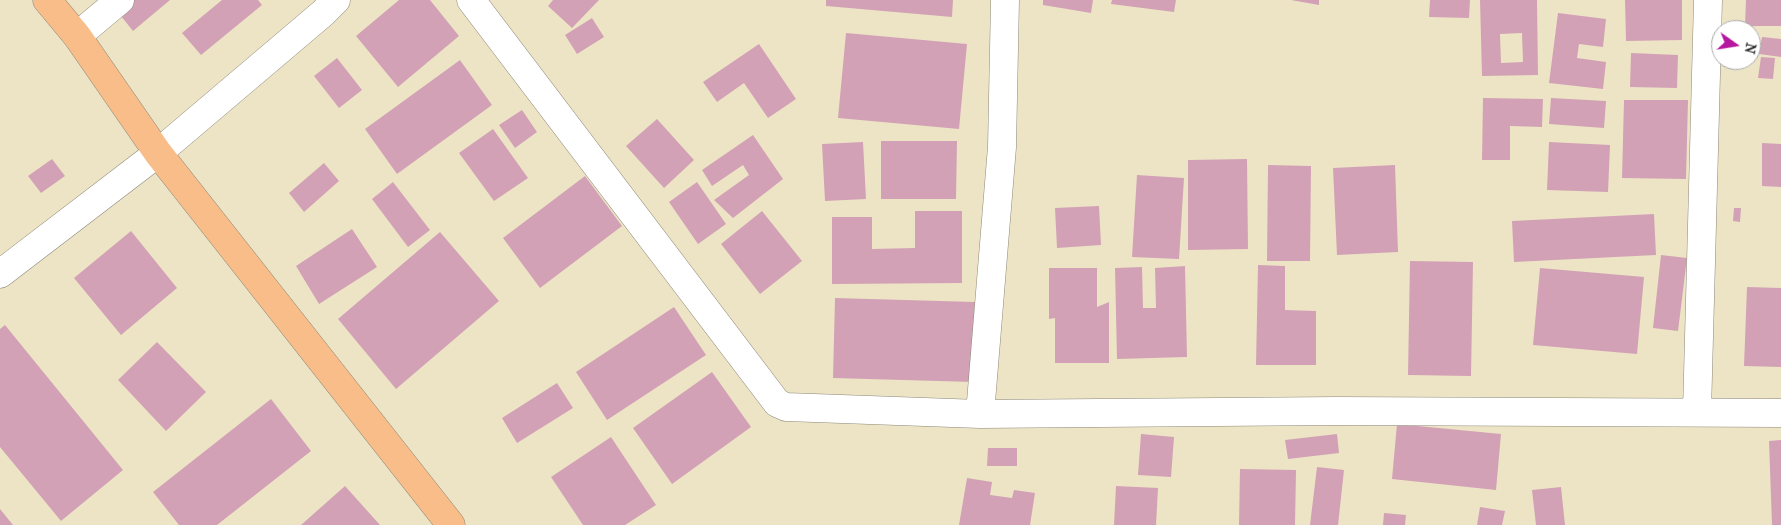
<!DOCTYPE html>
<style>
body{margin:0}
#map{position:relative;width:1781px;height:525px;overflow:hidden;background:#ede4c6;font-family:"IM FELL French Canon",serif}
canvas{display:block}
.north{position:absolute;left:1711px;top:20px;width:50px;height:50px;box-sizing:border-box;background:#fff;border:1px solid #aaa;border-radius:50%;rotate:103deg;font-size:14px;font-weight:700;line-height:20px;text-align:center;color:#2b2b2b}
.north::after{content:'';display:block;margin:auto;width:18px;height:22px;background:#b5179e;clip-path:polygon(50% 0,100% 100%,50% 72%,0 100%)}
</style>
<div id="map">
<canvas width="1781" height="525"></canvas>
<div class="north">N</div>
</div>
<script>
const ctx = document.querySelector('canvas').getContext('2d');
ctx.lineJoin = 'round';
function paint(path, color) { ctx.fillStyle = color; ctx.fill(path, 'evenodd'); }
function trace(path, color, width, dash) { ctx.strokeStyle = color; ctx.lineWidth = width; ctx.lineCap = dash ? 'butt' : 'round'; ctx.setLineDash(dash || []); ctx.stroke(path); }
paint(new Path2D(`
 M 131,0 L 170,0 L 133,31 L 117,11 Z
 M 222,0 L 258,0 L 262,5 L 201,55 L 182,33 Z
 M 399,0 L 430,0 L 459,36 L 398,87 L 356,36 Z
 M 553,0 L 599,0 L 572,28 L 548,6 Z
 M 826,0 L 953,0 L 952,17 L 826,6 Z
 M 1043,0 L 1093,0 L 1091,13 L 1043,5 Z
 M 1112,0 L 1176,0 L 1174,12 L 1111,4 Z
 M 1291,0 L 1319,0 L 1319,5 Z
 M 1430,0 L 1470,0 L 1469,18 L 1429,17 Z
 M 1480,0 L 1537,0 L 1538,75 L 1482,76 ZM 1522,33 L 1523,62 L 1501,63 L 1500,34 Z
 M 1625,0 L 1682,0 L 1682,40 L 1626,41 Z
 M 1746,0 L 1781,0 L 1781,26 L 1745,26 Z
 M 1558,13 L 1606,19 L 1603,47 L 1579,44 L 1577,58 L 1606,62 L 1603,89 L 1549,83 Z
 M 592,18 L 604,37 L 577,54 L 565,35 Z
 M 846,33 L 967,44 L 959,129 L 838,118 Z
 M 1762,37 L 1781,39 L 1781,57 L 1759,54 Z
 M 759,44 L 796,99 L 768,118 L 744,83 L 717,102 L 703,82 Z
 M 1631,53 L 1678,55 L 1677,88 L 1630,87 Z
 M 1761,57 L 1775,58 L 1773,79 L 1758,78 Z
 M 337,58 L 362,90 L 339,108 L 314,76 Z
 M 460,60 L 492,105 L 397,174 L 365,129 Z
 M 1483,98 L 1543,99 L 1542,127 L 1510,126 L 1510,160 L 1482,160 Z
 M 1551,98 L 1606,101 L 1604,128 L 1549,124 Z
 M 1624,100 L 1688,100 L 1686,179 L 1622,178 Z
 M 522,110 L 537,132 L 515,148 L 499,125 Z
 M 657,119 L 694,160 L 664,188 L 626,146 Z
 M 493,129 L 528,178 L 494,201 L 459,153 Z
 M 753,135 L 783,179 L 733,218 L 714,200 L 749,175 L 743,165 L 712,186 L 702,170 Z
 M 881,141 L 957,141 L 956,199 L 881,199 Z
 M 863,142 L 866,199 L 825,201 L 822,144 Z
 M 1549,142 L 1610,145 L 1608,192 L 1547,190 Z
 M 1762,143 L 1781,144 L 1781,187 L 1762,186 Z
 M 52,159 L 65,176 L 41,193 L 28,176 Z
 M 1247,159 L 1248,249 L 1188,250 L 1188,160 Z
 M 324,163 L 339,181 L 304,212 L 289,193 Z
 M 1268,165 L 1311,166 L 1310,261 L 1267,261 Z
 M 1395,165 L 1398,252 L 1337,255 L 1333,168 Z
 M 1137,175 L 1184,178 L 1179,259 L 1132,257 Z
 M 585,176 L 622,226 L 540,288 L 503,238 Z
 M 393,182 L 430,230 L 408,247 L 372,199 Z
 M 697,182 L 726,224 L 698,244 L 669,202 Z
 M 1099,206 L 1101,245 L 1057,248 L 1055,208 Z
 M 1734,208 L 1741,208 L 1740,222 L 1733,221 Z
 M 762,211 L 802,261 L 760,294 L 721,244 Z
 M 915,211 L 962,211 L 962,283 L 832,284 L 832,217 L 872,217 L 872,249 L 915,248 Z
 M 1654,214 L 1656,255 L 1514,262 L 1512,221 Z
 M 352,229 L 377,267 L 319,304 L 296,266 Z
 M 131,231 L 177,288 L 121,335 L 74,278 Z
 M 440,232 L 499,301 L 396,389 L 338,319 Z
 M 1661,255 L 1687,258 L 1678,331 L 1653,328 Z
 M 1410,261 L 1473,262 L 1471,376 L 1408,375 Z
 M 1258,265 L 1285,266 L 1285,310 L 1316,311 L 1316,365 L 1256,365 Z
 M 1185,266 L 1187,357 L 1117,359 L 1115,268 L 1142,267 L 1143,308 L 1156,308 L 1155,268 Z
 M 1049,268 L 1097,268 L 1097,307 L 1109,302 L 1109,363 L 1055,363 L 1055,318 L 1049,319 Z
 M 1540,268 L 1644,277 L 1637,354 L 1533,345 Z
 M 1747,287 L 1781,288 L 1781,367 L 1744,366 Z
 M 835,298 L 975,302 L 973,382 L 833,378 Z
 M 674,307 L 706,355 L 607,420 L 576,372 Z
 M 5,325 L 123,470 L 61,521 L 0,447 L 0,329 Z
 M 157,342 L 206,392 L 166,431 L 118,380 Z
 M 712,372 L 751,427 L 672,484 L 633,428 Z
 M 557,383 L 573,408 L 517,443 L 502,418 Z
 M 271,399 L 311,451 L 217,525 L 179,525 L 153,492 Z
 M 1397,424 L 1501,434 L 1496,490 L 1392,479 Z
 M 1141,434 L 1174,437 L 1171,477 L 1138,475 Z
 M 1337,434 L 1339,453 L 1288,459 L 1285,440 Z
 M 611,437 L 656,505 L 625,525 L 583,525 L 551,477 Z
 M 1781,440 L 1781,525 L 1772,525 L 1769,441 Z
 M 988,448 L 1017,448 L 1017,466 L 987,466 Z
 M 1317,467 L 1344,470 L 1338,525 L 1310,525 Z
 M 1240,469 L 1296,470 L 1295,525 L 1239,525 Z
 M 967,478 L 992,482 L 990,495 L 1012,498 L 1014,490 L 1035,493 L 1030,525 L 959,525 Z
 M 345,486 L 380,525 L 301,525 Z
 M 1116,486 L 1158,488 L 1156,525 L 1114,525 Z
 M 1561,487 L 1565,525 L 1536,525 L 1532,490 Z
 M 1480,507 L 1505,511 L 1502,525 L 1477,525 Z
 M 0,509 L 13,525 L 0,525 Z
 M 1384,513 L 1406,515 L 1405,525 L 1383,525 Z`), '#d2a1b5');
const minor = new Path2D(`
 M 471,0 L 777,403 L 786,407 L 980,414 L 1337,411 L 1781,413
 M 77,36 L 120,0
 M 0,274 L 158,153 L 323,13 L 336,0
 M 1697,412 L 1708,0
 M 980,414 L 1002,147 L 1005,0`);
const major = new Path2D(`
 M 47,0 L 77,36 L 158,153 L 451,525`);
trace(minor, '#8c8878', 29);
trace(major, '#8c8878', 29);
trace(minor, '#fff', 28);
trace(major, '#f8bd89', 28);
</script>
